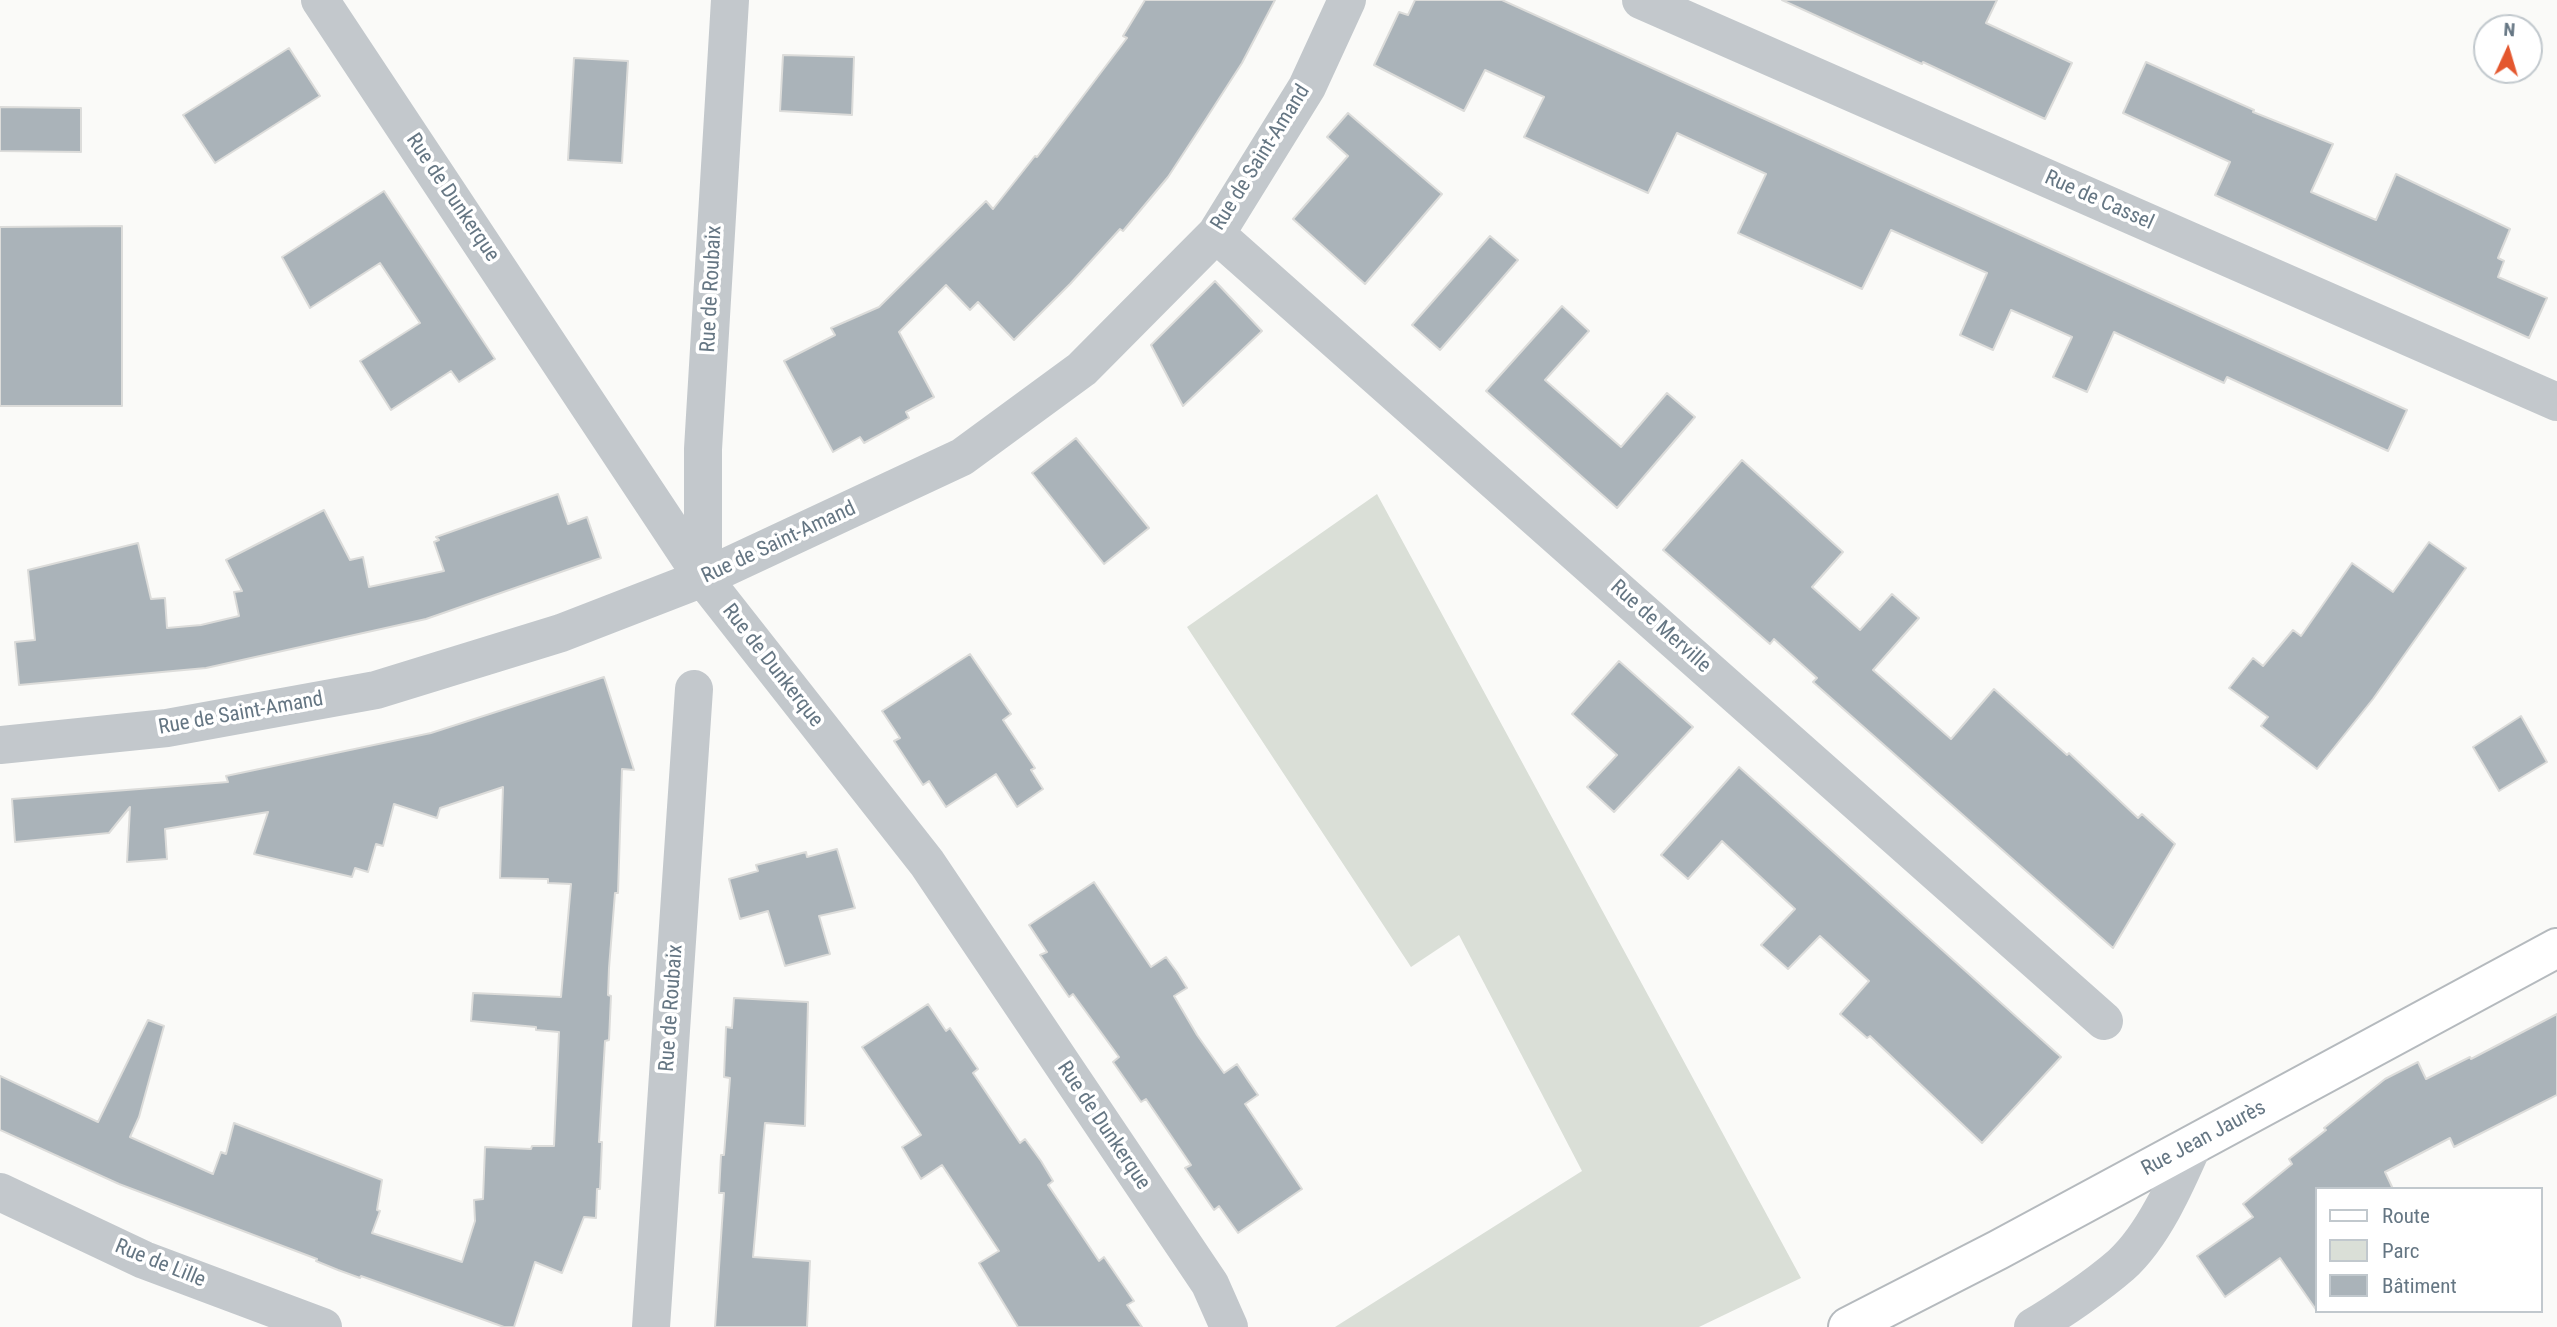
<!DOCTYPE html>
<meta charset="utf-8">
<style>
body{margin:0}
#map{position:relative;width:2557px;height:1327px;overflow:hidden;background:#fafaf8;font-family:"Roboto Condensed",sans-serif}
canvas{display:block}
.legend{position:absolute;left:2315px;top:1187px;width:228px;height:126px;box-sizing:border-box;background:#fff;border:2px solid #c1c8cd;margin:0;padding:9px 12px;list-style:none;font-size:21px;color:#657683}
.legend li{display:flex;align-items:center;gap:14px;height:35px}
.legend b{width:35px;border:2px solid #c1c8cd}
.north{position:absolute;left:2473px;top:14px;width:70px;height:70px;box-sizing:border-box;background:#fff;border:2px solid #c1c8cd;border-radius:50%;rotate:4deg;font-size:19px;font-weight:700;line-height:28px;text-align:center;color:#657683}
.north::after{content:'';display:block;margin:auto;width:24px;height:32px;background:#e4572e;clip-path:polygon(50% 0,100% 100%,50% 72%,0 100%)}
</style>
<div id="map">
<canvas width="2557" height="1327"></canvas>
<ul class="legend">
<li><b style="height:9px;background:#fff"></b>Route</li>
<li><b style="height:19px;background:#dadfd7"></b>Parc</li>
<li><b style="height:19px;background:#aab3b9"></b>Bâtiment</li>
</ul>
<div class="north">N</div>
</div>
<script>
const ctx = document.querySelector('canvas').getContext('2d');
ctx.lineJoin = 'round';
function paint(path, color) { ctx.fillStyle = color; ctx.fill(path, 'evenodd'); }
function trace(path, color, width, dash) { ctx.strokeStyle = color; ctx.lineWidth = width; ctx.lineCap = dash ? 'butt' : 'round'; ctx.setLineDash(dash || []); ctx.stroke(path); }
function write(font, color, halo, rows, align = 'center') {
  ctx.font = font + ' "Roboto Condensed",sans-serif'; ctx.lineWidth = 7; ctx.setLineDash([]); ctx.textBaseline = 'middle'; ctx.strokeStyle = halo; ctx.fillStyle = color; for (const [text, x, y, turn = 0] of rows) {
    ctx.save(); ctx.translate(x, y); ctx.rotate((+turn || 0) * Math.PI / 180); ctx.textAlign = isNaN(turn) ? turn : align; if (halo) ctx.strokeText(text, 0, 0); ctx.fillText(text, 0, 0); ctx.restore();
  }
}
paint(new Path2D(`
 M 1377,494 L 1801,1278 L 1699,1327 L 1335,1327 L 1582,1171 L 1459,935 L 1411,967 L 1187,627 Z`), '#dadfd7');
const building = new Path2D(`
 M 1145,0 L 1275,0 L 1242,63 L 1204,122 L 1168,177 L 1123,231 L 1120,229 L 1070,284 L 1014,340 L 978,302 L 970,310 L 946,285 L 899,332 L 934,397 L 906,412 L 909,418 L 886,431 L 864,443 L 860,437 L 833,452 L 784,361 L 835,335 L 831,328 L 879,307 L 986,201 L 993,209 L 1035,156 L 1037,157 L 1127,38 L 1123,36 Z
 M 1415,0 L 1502,0 L 2407,410 L 2388,451 L 2227,377 L 2224,383 L 2114,332 L 2087,392 L 2053,377 L 2072,337 L 2041,323 L 2011,310 L 1993,350 L 1960,335 L 1987,273 L 1891,230 L 1862,289 L 1738,233 L 1766,174 L 1677,133 L 1648,193 L 1524,137 L 1544,97 L 1485,70 L 1464,111 L 1374,65 L 1399,12 L 1408,15 Z
 M 1782,0 L 1997,0 L 1986,23 L 2072,63 L 2045,119 L 1923,62 L 1922,64 Z
 M 289,48 L 320,96 L 215,163 L 183,115 Z
 M 783,55 L 854,57 L 852,115 L 780,111 Z
 M 574,58 L 628,61 L 622,163 L 568,160 Z
 M 2146,62 L 2254,110 L 2253,112 L 2333,144 L 2311,192 L 2376,220 L 2396,174 L 2510,229 L 2498,258 L 2504,261 L 2498,277 L 2547,298 L 2529,338 L 2215,195 L 2230,162 L 2123,113 Z
 M 0,107 L 81,108 L 81,152 L 0,151 Z
 M 1348,113 L 1442,194 L 1365,284 L 1293,219 L 1348,156 L 1327,137 Z
 M 384,191 L 495,359 L 459,382 L 451,371 L 391,410 L 360,361 L 420,323 L 380,263 L 310,308 L 282,257 Z
 M 122,226 L 122,406 L 0,406 L 0,227 Z
 M 1490,236 L 1518,260 L 1440,350 L 1412,325 Z
 M 1215,281 L 1262,331 L 1183,406 L 1151,345 Z
 M 1562,306 L 1589,331 L 1545,380 L 1621,447 L 1667,393 L 1695,417 L 1617,508 L 1486,391 Z
 M 1076,438 L 1149,528 L 1104,564 L 1032,473 Z
 M 1742,460 L 1843,552 L 1812,587 L 1860,630 L 1892,594 L 1919,618 L 1873,670 L 1951,739 L 1994,689 L 2067,755 L 2069,753 L 2138,818 L 2142,814 L 2175,844 L 2113,948 L 1813,682 L 1817,678 L 1774,639 L 1770,644 L 1663,550 Z
 M 558,494 L 568,524 L 587,517 L 601,558 L 426,619 L 206,668 L 19,685 L 15,642 L 35,640 L 28,570 L 138,543 L 151,599 L 165,598 L 167,628 L 201,625 L 239,616 L 234,592 L 242,591 L 226,560 L 324,510 L 350,560 L 363,557 L 369,587 L 444,571 L 434,542 L 439,540 L 436,537 Z
 M 2429,542 L 2466,568 L 2373,699 L 2317,769 L 2261,726 L 2268,717 L 2229,688 L 2253,658 L 2263,666 L 2293,630 L 2301,636 L 2352,563 L 2393,592 Z
 M 970,654 L 1011,714 L 1003,720 L 1035,768 L 1031,770 L 1043,789 L 1017,807 L 996,774 L 946,807 L 929,781 L 923,785 L 894,741 L 900,738 L 882,711 Z
 M 1619,661 L 1693,727 L 1614,812 L 1587,787 L 1617,755 L 1572,714 Z
 M 604,677 L 634,770 L 622,769 L 618,893 L 615,893 L 609,968 L 608,995 L 611,996 L 609,1040 L 605,1041 L 599,1142 L 602,1142 L 600,1189 L 597,1189 L 596,1218 L 584,1217 L 562,1273 L 535,1262 L 514,1327 L 504,1327 L 361,1276 L 360,1278 L 338,1270 L 316,1261 L 317,1259 L 119,1184 L 0,1130 L 0,1076 L 98,1122 L 148,1020 L 164,1026 L 139,1117 L 130,1137 L 213,1174 L 221,1152 L 226,1154 L 234,1123 L 382,1180 L 377,1210 L 380,1211 L 372,1233 L 462,1262 L 475,1221 L 474,1200 L 483,1199 L 485,1147 L 531,1149 L 532,1146 L 554,1146 L 559,1032 L 536,1030 L 536,1027 L 471,1021 L 473,993 L 561,997 L 571,884 L 548,883 L 548,879 L 500,878 L 503,787 L 440,808 L 437,818 L 394,804 L 383,846 L 376,844 L 368,872 L 355,868 L 352,877 L 254,854 L 268,812 L 165,829 L 167,859 L 127,862 L 130,807 L 109,833 L 15,842 L 12,799 L 228,782 L 226,776 L 431,733 Z
 M 2521,716 L 2547,762 L 2499,791 L 2473,747 Z
 M 1739,767 L 2061,1057 L 1982,1143 L 1870,1036 L 1867,1038 L 1840,1014 L 1869,981 L 1820,936 L 1788,969 L 1761,945 L 1795,909 L 1722,841 L 1688,879 L 1661,855 Z
 M 837,849 L 855,908 L 819,916 L 830,954 L 785,966 L 768,911 L 740,919 L 729,879 L 758,871 L 756,865 L 806,852 L 807,857 Z
 M 1094,882 L 1151,967 L 1166,957 L 1177,972 L 1187,988 L 1174,996 L 1197,1035 L 1224,1073 L 1237,1064 L 1247,1079 L 1258,1095 L 1245,1104 L 1302,1189 L 1238,1233 L 1219,1206 L 1214,1210 L 1185,1168 L 1191,1165 L 1146,1099 L 1141,1102 L 1113,1062 L 1119,1057 L 1073,994 L 1069,997 L 1040,955 L 1047,952 L 1029,925 Z
 M 734,998 L 808,1002 L 805,1126 L 765,1123 L 753,1257 L 810,1261 L 807,1327 L 715,1327 L 724,1193 L 719,1193 L 721,1155 L 724,1155 L 730,1078 L 724,1077 L 726,1027 L 732,1028 Z
 M 928,1004 L 946,1031 L 950,1028 L 978,1069 L 973,1073 L 1020,1143 L 1025,1139 L 1041,1161 L 1053,1181 L 1048,1185 L 1099,1261 L 1104,1257 L 1134,1301 L 1127,1305 L 1142,1327 L 1018,1327 L 979,1263 L 999,1251 L 942,1165 L 921,1179 L 902,1147 L 921,1135 L 862,1047 Z
 M 2557,1014 L 2557,1095 L 2454,1147 L 2450,1138 L 2385,1172 L 2393,1189 L 2317,1189 L 2317,1311 L 2280,1258 L 2225,1297 L 2197,1256 L 2253,1217 L 2243,1204 L 2292,1164 L 2289,1159 L 2326,1130 L 2324,1128 L 2385,1079 L 2418,1062 L 2426,1079 L 2470,1057 L 2471,1059 Z`);
paint(building, '#aab3b9');
trace(building, '#dcdcda', 2);
const major = new Path2D(`
 M 1848,1327 L 1998,1250 L 2557,948`);
trace(major, '#b5babe', 42);
trace(new Path2D(`
 M 320,0 L 703,578 L 927,863 L 1210,1284 L 1229,1327
 M 1641,0 L 2557,402
 M 1216,234 L 2104,1021
 M 703,578 L 703,449 L 730,0
 M 0,745 L 167,728 L 376,690 L 561,633 L 703,578 L 962,457 L 1082,369 L 1216,234 L 1307,87 L 1347,0
 M 0,1192 L 144,1260 L 323,1327
 M 651,1327 L 694,689
 M 2033,1327 C 2059,1312 2098,1285 2121,1265 C 2153,1236 2176,1184 2193,1145`), '#c3c8cc', 38);
trace(major, '#fff', 38);
write('21px', '#657683', '#fff', [
 ["Rue de Saint-Amand",1261,158,-58],
 ["Rue de Dunkerque",452,198,56],
 ["Rue de Cassel",2099,201,24],
 ["Rue de Roubaix",712,289,-87],
 ["Rue de Saint-Amand",779,543,-25],
 ["Rue de Merville",1660,627,42],
 ["Rue de Dunkerque",772,666,52],
 ["Rue de Saint-Amand",241,714,-10],
 ["Rue de Roubaix",672,1008,-86],
 ["Rue de Dunkerque",1103,1126,56],
 ["Rue Jean Jaurès",2204,1139,-28],
 ["Rue de Lille",160,1264,22]
]);
</script>
